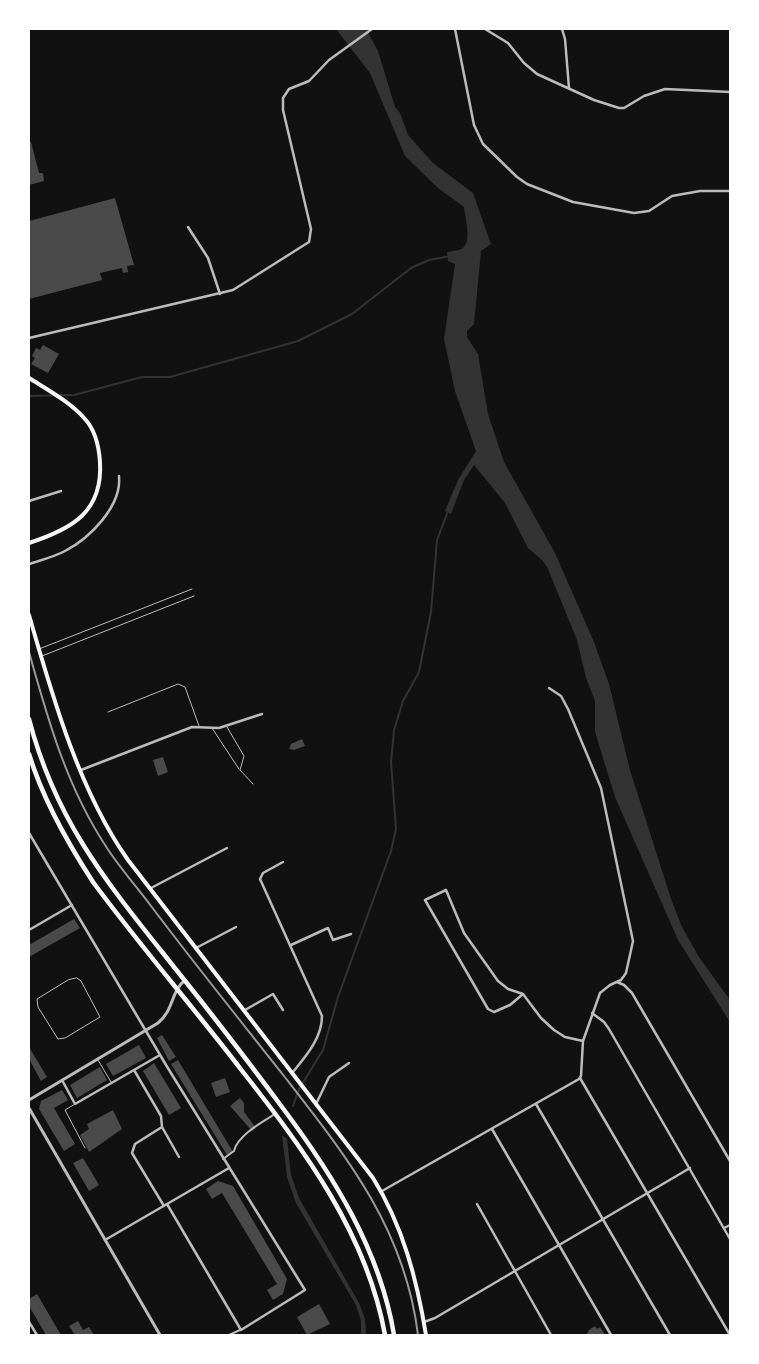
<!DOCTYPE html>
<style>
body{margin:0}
#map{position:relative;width:759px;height:1364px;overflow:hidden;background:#111;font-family:"Libre Baskerville",serif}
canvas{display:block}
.frame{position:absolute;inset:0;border:30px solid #fff;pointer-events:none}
</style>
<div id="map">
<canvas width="759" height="1364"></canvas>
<div class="frame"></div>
</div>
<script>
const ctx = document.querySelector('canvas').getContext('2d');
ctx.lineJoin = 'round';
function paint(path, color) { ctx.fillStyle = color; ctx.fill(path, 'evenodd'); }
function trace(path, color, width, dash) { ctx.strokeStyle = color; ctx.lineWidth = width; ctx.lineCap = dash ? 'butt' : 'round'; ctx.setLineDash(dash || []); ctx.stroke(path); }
paint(new Path2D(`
 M 336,29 L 366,29 L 378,51 L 395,107 L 400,113 L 408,135 L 433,163 L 473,193 L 491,244 L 481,251 L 474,324 L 467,331 L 467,337 L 478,354 L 488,414 L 504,462 L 555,553 L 594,642 L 609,684 L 630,770 L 671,899 L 682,927 L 699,957 L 730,1000 L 730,1022 L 678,940 L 615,797 L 595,732 L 595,701 L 586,678 L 577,640 L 548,569 L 543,561 L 528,548 L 505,503 L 474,465 L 464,480 L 451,514 L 445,511 L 458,480 L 476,451 L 455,391 L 444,339 L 455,264 L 448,261 L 447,252 C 452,251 459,251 463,248 C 472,240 465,217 464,207 L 438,188 L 405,156 L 370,73 Z
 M 282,1135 L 287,1139 L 291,1175 L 299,1198 L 359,1303 L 365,1319 L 366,1335 L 361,1335 L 361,1321 L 356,1305 L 296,1203 L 287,1177 Z`), '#333');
trace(new Path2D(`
 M 29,396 L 74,395 L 142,377 L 170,377 L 298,341 L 352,314 L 411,268 L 429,260 L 450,256
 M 293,1106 L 299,1089 L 323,1050 L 338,997 L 391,851 L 396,829 L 391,762 L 394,730 L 403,701 L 419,672 L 431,612 L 437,540 L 448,511`), '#333', 2);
paint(new Path2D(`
 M 29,142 L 31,142 L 39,173 L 43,173 L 44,181 L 29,185 Z
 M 115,198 L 134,265 L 127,266 L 128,272 L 123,273 L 122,268 L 100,273 L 102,280 L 29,299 L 29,221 Z
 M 43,345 L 59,354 L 48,373 L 31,364 L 35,358 L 32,356 L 36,348 L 40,350 Z
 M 302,739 L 305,746 L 294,750 L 289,749 L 291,744 Z
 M 163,757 L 168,772 L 158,776 L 153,760 Z
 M 74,919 L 80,928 L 29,957 L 29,945 Z
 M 162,1035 L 176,1057 L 169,1061 L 157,1038 Z
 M 139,1045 L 146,1058 L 113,1076 L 106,1064 Z
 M 29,1047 L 47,1077 L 41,1081 L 29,1059 Z
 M 178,1060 L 233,1152 L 227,1155 L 171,1064 Z
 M 154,1063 L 181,1108 L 169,1115 L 143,1071 Z
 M 100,1067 L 107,1080 L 77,1098 L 70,1085 Z
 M 225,1078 L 230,1092 L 216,1097 L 211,1083 Z
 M 62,1090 L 68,1100 L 54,1108 L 75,1144 L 64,1151 L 39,1109 L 41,1101 Z
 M 240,1098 L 244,1103 L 244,1112 L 256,1128 L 252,1131 L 230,1106 Z
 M 113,1110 L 122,1129 L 89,1152 L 80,1135 L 89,1129 L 87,1124 Z
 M 83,1158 L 99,1185 L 89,1191 L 73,1163 Z
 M 218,1181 L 233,1186 L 287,1279 L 283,1294 L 273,1300 L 267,1290 L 277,1284 L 222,1193 L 212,1199 L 206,1189 Z
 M 37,1294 L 61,1335 L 46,1335 L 29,1306 L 29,1299 Z
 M 319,1304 L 330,1324 L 307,1335 L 297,1317 Z
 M 78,1321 L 83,1330 L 89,1327 L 94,1335 L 75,1335 L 69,1326 Z
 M 595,1326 L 597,1329 L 600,1327 L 605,1335 L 586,1335 L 589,1330 Z`), '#4a4a4a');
trace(new Path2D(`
 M 39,649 L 192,589
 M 42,656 L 194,596
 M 108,712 L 178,684 L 185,687 L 199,726
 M 227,727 L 244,756 L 240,770 L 253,784
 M 212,728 L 239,769
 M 29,892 L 29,894
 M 77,978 L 81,981 L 100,1017 L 65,1038 L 58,1039 L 38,1007 L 37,999 L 68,980 Z
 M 98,1060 L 111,1082
 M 75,1104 L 65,1110 L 85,1148`), '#bcbcbc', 1);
trace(new Path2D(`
 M 223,1159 L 234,1151 C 237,1136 262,1122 275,1114
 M 229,1335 L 240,1330`), '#bcbcbc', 2);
trace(new Path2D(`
 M 455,29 L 474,125 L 483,144 L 517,177 L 527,184 L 573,202 L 634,213 L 649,211 L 672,196 L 700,191 L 730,191
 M 485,29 L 508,43 L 524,63 L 537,74 L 594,100 L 619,108 L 624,108 L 644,96 L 665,89 L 730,92
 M 562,29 L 565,39 L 569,88
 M 188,227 L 208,258 L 220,294
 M 29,338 L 233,290 L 309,242 L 311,229 L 283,110 L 283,98 L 289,89 L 309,81 L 329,60 L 372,29
 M 29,501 L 61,491
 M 29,564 C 41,560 54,557 65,551 C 90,538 122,506 119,476
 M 549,688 L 561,696 L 568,709 L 601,788 L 633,941 L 626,973 L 621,980 L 610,985 L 600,993 L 583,1041
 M 81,770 L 192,727 L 219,728 L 262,714
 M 29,833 L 166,1065 L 305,1290 L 241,1330 L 167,1204
 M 283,862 L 263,873 L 260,879 L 322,1016 C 322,1038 306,1056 293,1072
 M 151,888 L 227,848
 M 29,930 L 72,905
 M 291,945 L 328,928 L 333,940 L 351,934
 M 196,948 L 236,927
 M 617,982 L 624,985 L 632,993 L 730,1161
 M 245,1010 L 273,994 L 283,1010
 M 592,1013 L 604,1022 L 609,1029 L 730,1239
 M 134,1070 L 161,1116 L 162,1127 L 179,1157
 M 580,1078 L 730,1335
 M 62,1080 L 75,1104 L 160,1055
 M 317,1102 L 329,1077 L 349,1063
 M 536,1104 L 670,1335
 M 162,1127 L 135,1144 L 132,1153 L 164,1206
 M 492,1129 L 611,1335
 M 382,1191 L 579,1079 L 581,1076 L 583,1041 L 565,1037 L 554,1030 L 541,1018 L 523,994 L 508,989 L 498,981 L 464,933 L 446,890 L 425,900 L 488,1009 L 494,1012 L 510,1005 L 523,994
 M 477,1204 L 551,1335
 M 724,1228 L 730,1225
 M 105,1240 L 229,1168
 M 29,1322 L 37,1335
 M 424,1322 L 435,1318 L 690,1168`), '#bcbcbc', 2.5);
trace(new Path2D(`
 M 29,1100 L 158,1023 C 174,1010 171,991 185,980
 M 29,1108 L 160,1335`), '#bcbcbc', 3);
trace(new Path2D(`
 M 29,378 C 48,390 70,402 85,419 C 95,430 99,447 100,462 C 103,512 72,529 29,543
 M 29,615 C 52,695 79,791 128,860 L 373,1178 C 403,1226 417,1280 426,1335`), '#f5f5f5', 4);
trace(new Path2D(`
 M 29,719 C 56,823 109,885 174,967 C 211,1013 247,1060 282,1107 C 333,1175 380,1250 394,1335
 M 29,754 C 43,800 67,842 93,882 C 141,947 194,1008 243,1072 C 305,1151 367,1234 385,1335`), '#f5f5f5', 4.5);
trace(new Path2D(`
 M 29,652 C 48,720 67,788 107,848 C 120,868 136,886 151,906 C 194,963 239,1019 284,1076 C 347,1157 405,1229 418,1335`), '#9a9a9a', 2);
</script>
